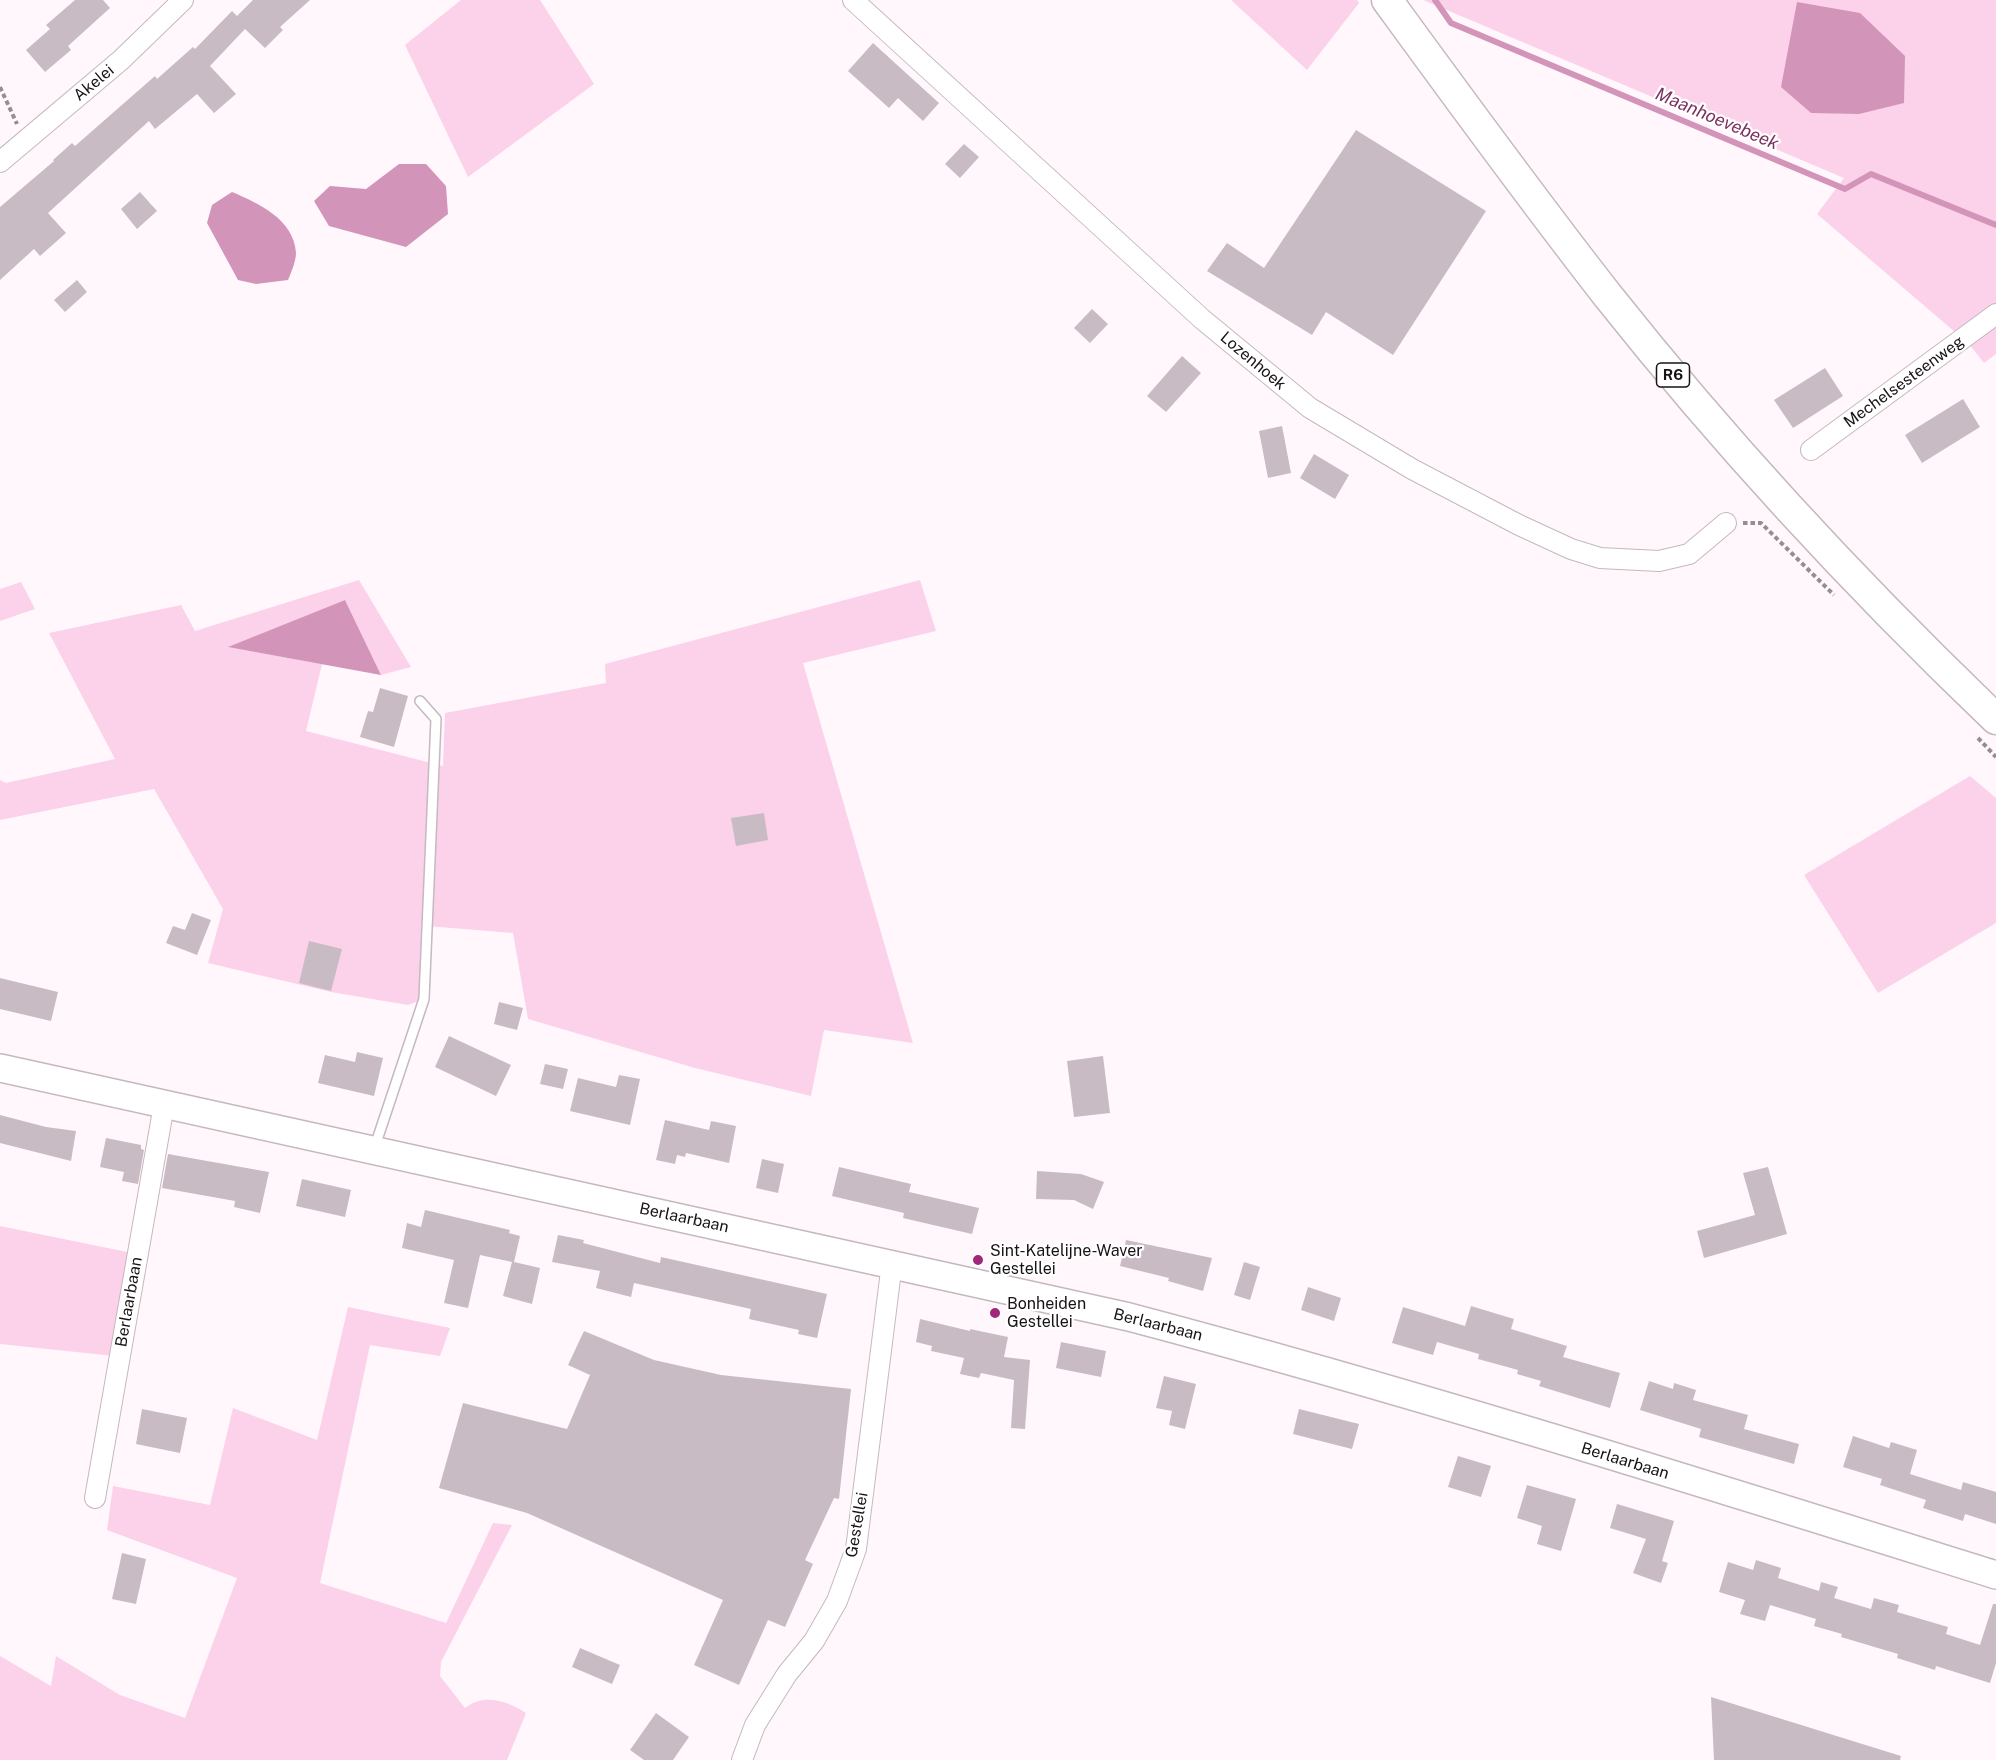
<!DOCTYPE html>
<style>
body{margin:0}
canvas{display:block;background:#fff7fb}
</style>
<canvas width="1996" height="1760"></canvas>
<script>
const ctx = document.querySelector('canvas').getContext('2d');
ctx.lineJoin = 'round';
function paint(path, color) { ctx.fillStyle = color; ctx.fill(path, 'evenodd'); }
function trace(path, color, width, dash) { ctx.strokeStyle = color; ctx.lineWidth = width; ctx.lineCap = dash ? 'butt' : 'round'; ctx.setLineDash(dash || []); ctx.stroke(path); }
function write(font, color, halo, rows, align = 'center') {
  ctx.font = font + ' "Public Sans",sans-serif'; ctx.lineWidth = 4.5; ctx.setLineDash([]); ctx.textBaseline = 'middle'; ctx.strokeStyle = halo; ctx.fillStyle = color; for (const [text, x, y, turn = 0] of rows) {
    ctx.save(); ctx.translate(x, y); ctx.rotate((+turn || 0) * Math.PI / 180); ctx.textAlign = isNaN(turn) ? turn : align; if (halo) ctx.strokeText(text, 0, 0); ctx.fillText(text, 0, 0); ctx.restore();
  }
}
paint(new Path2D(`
 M 461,0 L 540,0 L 594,84 L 468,177 L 405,45 Z
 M 1231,0 L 1357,0 L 1359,3 L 1307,70 Z
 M 1423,0 L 1996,0 L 1996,354 L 1984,363 L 1969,344 L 1817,214 L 1844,178 Z
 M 359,580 L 411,667 L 381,675 L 345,600 L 229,647 L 322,664 L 306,731 L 443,766 L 445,713 L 606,683 L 605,664 L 920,580 L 936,631 L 803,663 L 913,1043 L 824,1030 L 811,1096 L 695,1068 L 528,1019 L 513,933 L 427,926 L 424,999 L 408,1005 L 331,992 L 208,963 L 223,909 L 154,789 L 0,820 L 0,780 L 6,783 L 115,759 L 49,633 L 181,605 L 195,631 Z
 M 21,582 L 35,609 L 0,621 L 0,589 Z
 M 1970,776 L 1996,798 L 1996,923 L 1878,993 L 1804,875 Z
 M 0,1226 L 132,1253 L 114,1356 L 0,1344 Z
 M 348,1307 L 450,1328 L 440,1356 L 370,1345 L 320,1583 L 446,1623 L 493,1523 L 512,1525 L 441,1662 L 440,1676 L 465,1708 C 484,1693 507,1701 526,1713 L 507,1760 L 0,1760 L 0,1656 L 51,1686 L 56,1656 L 120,1695 L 185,1718 L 237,1578 L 107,1530 L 113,1486 L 210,1505 L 233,1408 L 317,1440 Z`), '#fcd2ea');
paint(new Path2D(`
 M 1797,2 L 1860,13 L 1905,56 L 1904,103 L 1859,114 L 1811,113 L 1781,87 Z
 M 399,164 L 426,164 L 446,186 L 448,214 L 406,247 L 329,226 L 314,201 L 330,186 L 366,189 Z
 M 232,192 C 258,203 294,219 296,253 C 296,261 291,273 288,280 L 256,284 L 238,280 L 207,223 L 212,205 Z
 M 345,600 L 381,675 L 228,647 Z`), '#d394ba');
trace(new Path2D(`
 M 1435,0 L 1451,23 L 1845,189 L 1871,174 L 1996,225`), '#d394ba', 6);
paint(new Path2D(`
 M 75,0 L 103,0 L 110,8 L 68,46 L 71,50 L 45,72 L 26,50 L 50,29 L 46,25 Z
 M 253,0 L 310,0 L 280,27 L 283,30 L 265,48 L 245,29 L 210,66 L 236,94 L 214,113 L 197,94 L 155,129 L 149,121 L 48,213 L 66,233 L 40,256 L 34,249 L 0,280 L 0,207 L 54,161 L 53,160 L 72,143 L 75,146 L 155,76 L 157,79 L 193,47 L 195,49 L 232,11 L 237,16 Z
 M 873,43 L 939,103 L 923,121 L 898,98 L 889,108 L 848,71 Z
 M 1356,130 L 1486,211 L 1393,355 L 1326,312 L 1312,335 L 1207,271 L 1227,243 L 1264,268 Z
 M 964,144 L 979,157 L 960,178 L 945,164 Z
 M 140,192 L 157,211 L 137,229 L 121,209 Z
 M 77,280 L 87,292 L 65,312 L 54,300 Z
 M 1092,309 L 1108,324 L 1090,343 L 1074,328 Z
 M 1182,356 L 1201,373 L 1166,412 L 1147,396 Z
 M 1825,368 L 1843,396 L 1793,428 L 1774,400 Z
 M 1963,399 L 1980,427 L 1922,463 L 1905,435 Z
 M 1282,426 L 1291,473 L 1268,478 L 1259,431 Z
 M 1314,454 L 1349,475 L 1335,499 L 1300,478 Z
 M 380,688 L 408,696 L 394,747 L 360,737 L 368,711 L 373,712 Z
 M 764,813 L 768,840 L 736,846 L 731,818 Z
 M 192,913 L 211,920 L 197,955 L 166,943 L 173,926 L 185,930 Z
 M 309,941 L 342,949 L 331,991 L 299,983 Z
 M 0,978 L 58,992 L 51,1021 L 0,1009 Z
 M 499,1002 L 523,1008 L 517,1030 L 494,1024 Z
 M 449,1036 L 511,1065 L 496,1096 L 435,1067 Z
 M 357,1052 L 383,1058 L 374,1096 L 318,1083 L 325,1055 L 355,1062 Z
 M 1103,1056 L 1110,1113 L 1074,1117 L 1067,1061 Z
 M 545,1064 L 568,1069 L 563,1089 L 540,1084 Z
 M 619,1075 L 640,1079 L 630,1125 L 570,1111 L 578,1078 L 616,1087 Z
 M 0,1115 L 46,1127 L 76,1131 L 71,1161 L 0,1143 Z
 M 665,1120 L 709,1130 L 711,1121 L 736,1126 L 729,1163 L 686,1153 L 685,1157 L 677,1155 L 675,1164 L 656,1160 Z
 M 106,1138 L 141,1145 L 141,1149 L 144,1150 L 138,1184 L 122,1181 L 124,1172 L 100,1167 Z
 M 168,1154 L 269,1172 L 260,1213 L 234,1207 L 235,1201 L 162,1188 Z
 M 762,1159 L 784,1164 L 778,1193 L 756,1188 Z
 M 839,1167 L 911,1184 L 909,1192 L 979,1208 L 972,1234 L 903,1218 L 904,1213 L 832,1196 Z
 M 1768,1167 L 1787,1234 L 1704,1258 L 1697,1231 L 1755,1215 L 1743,1173 Z
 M 1037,1171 L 1081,1174 L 1104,1182 L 1093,1209 L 1074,1200 L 1036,1199 Z
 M 302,1179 L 351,1190 L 345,1217 L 296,1206 Z
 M 425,1210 L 510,1230 L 509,1233 L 520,1236 L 514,1262 L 540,1268 L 532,1304 L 503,1296 L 512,1262 L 480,1255 L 468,1308 L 444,1303 L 454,1260 L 402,1248 L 407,1223 L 421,1227 Z
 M 558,1235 L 584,1240 L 583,1243 L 660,1263 L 661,1257 L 827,1294 L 817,1338 L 798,1334 L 799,1330 L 749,1319 L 751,1309 L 634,1283 L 631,1297 L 596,1288 L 600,1271 L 552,1262 Z
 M 1126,1240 L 1212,1258 L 1203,1291 L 1168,1281 L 1169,1278 L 1120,1266 Z
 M 1244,1262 L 1260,1267 L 1250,1300 L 1234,1295 Z
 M 1308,1287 L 1341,1298 L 1334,1321 L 1301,1310 Z
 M 1471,1306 L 1514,1319 L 1511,1329 L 1567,1346 L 1563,1357 L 1620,1373 L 1610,1408 L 1539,1386 L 1541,1381 L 1517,1374 L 1518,1370 L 1478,1359 L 1479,1354 L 1437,1342 L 1433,1355 L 1392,1343 L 1403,1307 L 1465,1326 Z
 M 920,1319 L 970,1331 L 970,1329 L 1008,1337 L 1004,1357 L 1030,1360 L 1025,1429 L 1011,1428 L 1014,1380 L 981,1373 L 979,1378 L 960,1374 L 964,1358 L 931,1351 L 932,1346 L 916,1342 Z
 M 584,1331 L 654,1360 L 721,1375 L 851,1389 L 839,1499 L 834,1498 L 805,1560 L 813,1564 L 785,1627 L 768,1620 L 739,1685 L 694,1665 L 723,1600 L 527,1513 L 439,1488 L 463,1403 L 567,1429 L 590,1375 L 568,1365 Z
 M 1061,1342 L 1106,1351 L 1101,1377 L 1056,1368 Z
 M 1164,1376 L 1196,1384 L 1185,1429 L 1169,1425 L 1172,1411 L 1156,1408 Z
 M 1649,1381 L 1673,1389 L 1674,1383 L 1696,1390 L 1693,1400 L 1748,1415 L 1744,1429 L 1799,1444 L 1794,1464 L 1699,1437 L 1701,1429 L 1640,1410 Z
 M 142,1409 L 187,1418 L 180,1453 L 136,1444 Z
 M 1299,1409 L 1359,1424 L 1352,1449 L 1293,1434 Z
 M 1853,1436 L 1889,1448 L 1891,1442 L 1917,1450 L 1910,1474 L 1961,1490 L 1963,1482 L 1996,1492 L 1996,1524 L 1965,1514 L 1963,1521 L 1923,1508 L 1926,1500 L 1880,1485 L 1882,1479 L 1843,1467 Z
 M 1458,1456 L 1491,1466 L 1481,1497 L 1448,1487 Z
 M 1527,1485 L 1576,1499 L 1561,1551 L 1537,1544 L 1542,1526 L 1517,1518 Z
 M 1617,1504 L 1674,1521 L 1662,1561 L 1668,1563 L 1661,1583 L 1633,1573 L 1646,1539 L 1610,1528 Z
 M 122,1553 L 146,1559 L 136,1604 L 112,1599 Z
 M 1756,1560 L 1781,1568 L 1778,1578 L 1819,1591 L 1821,1582 L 1838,1587 L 1834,1598 L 1871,1609 L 1874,1598 L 1899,1605 L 1897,1612 L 1948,1627 L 1946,1634 L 1980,1645 L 1993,1604 L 1996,1604 L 1996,1663 L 1990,1683 L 1936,1666 L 1935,1670 L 1897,1658 L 1898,1654 L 1841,1637 L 1842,1634 L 1814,1626 L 1816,1619 L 1770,1605 L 1765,1621 L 1740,1614 L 1745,1600 L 1719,1592 L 1728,1562 L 1753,1570 Z
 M 580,1648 L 620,1665 L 612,1684 L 572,1667 Z
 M 1711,1697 L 1901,1756 L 1900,1760 L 1714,1760 Z
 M 656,1713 L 689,1737 L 673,1760 L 644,1760 L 630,1750 Z`), '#c9bbc3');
const lane = new Path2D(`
 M 374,1149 L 424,999 L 436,719 L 420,701`);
const street = new Path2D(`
 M 853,0 L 1202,319 L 1310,408 L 1412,469 L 1519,525 L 1571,549 L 1600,558 L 1659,561 L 1689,554 L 1726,523
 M 0,162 L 121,60 L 183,0
 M 1811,450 L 1996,314
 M 95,1498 L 164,1105
 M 742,1760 L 755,1725 L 787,1674 L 814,1641 L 837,1601 L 856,1549 L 892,1263`);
const secondary = new Path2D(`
 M 0,1068 L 1129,1317 C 1420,1394 1708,1485 1996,1575`);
const primary = new Path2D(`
 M 1387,0 C 1460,100 1532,199 1608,296 C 1727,446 1858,587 1996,719`);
trace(lane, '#c5b8c0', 12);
trace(street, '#c5b8c0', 22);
trace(secondary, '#c5b8c0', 30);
trace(primary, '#c5b8c0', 33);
trace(new Path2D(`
 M 0,87 L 17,124
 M 1743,523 L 1761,523 L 1834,595
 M 1978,738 L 1996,757`), '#948d91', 4, [4.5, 3]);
trace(lane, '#fff', 9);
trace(street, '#fff', 20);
trace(secondary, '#fff', 27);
trace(primary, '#fff', 30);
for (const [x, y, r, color] of [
 [978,1260,6,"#a1267c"],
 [995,1313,6,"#a1267c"]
]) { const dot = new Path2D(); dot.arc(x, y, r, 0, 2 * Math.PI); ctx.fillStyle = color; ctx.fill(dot); trace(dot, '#fff', 2); }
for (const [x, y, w] of [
 [1673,375,33]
]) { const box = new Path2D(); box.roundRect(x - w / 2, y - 12, w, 24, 4.5); ctx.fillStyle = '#fff'; ctx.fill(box); trace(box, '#181316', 1.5); }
write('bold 15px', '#181316', null, [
 ["R6",1673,375]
]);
write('16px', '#181316', '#fff', [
 ["Akelei",94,83,-40],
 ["Lozenhoek",1253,361,40],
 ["Mechelsesteenweg",1904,382,-36],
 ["Berlaarbaan",684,1218,12],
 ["Berlaarbaan",129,1302,-80],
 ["Berlaarbaan",1158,1325,14],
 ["Berlaarbaan",1625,1461,17],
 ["Gestellei",857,1525,-80]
]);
write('16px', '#181316', '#fff', [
 ["Sint-Katelijne-Waver",990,1251],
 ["Gestellei",990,1269],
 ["Bonheiden",1007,1304],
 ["Gestellei",1007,1322]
], 'left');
write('italic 18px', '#7c3162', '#fff', [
 ["Maanhoevebeek",1717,119,23]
]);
</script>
